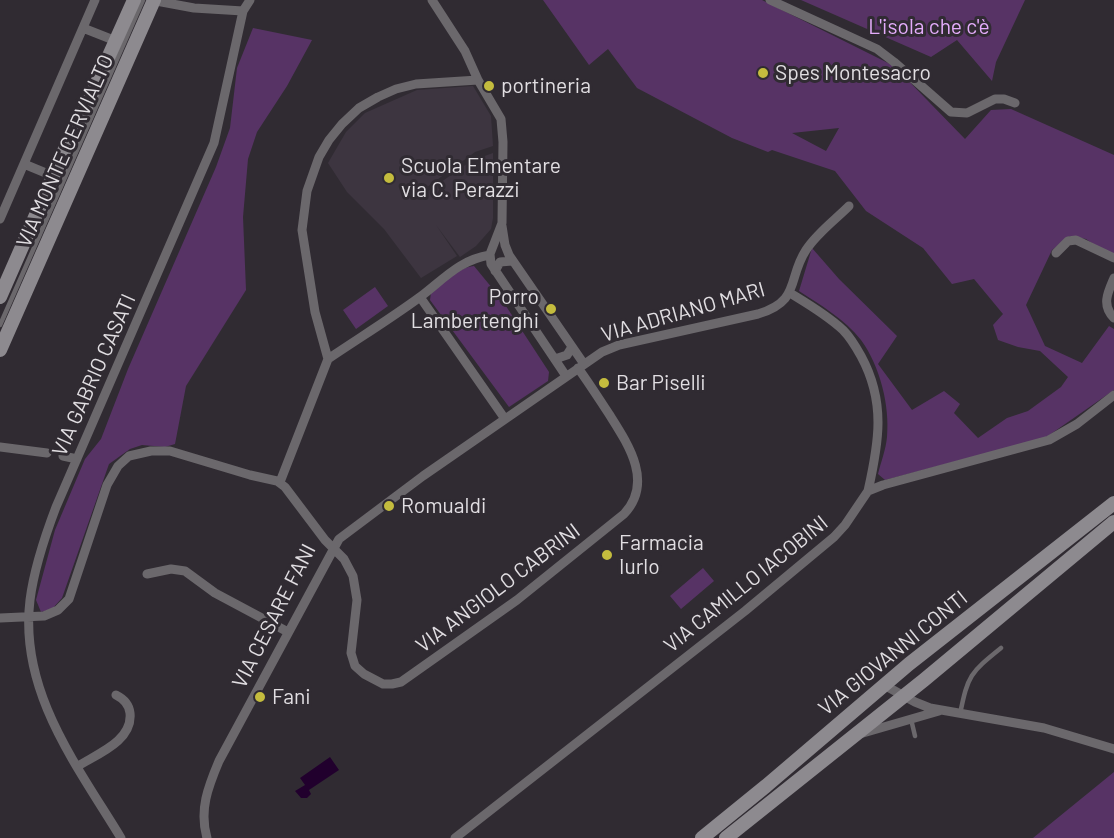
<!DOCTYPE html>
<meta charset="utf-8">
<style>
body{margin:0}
canvas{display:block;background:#302b32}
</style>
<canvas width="1114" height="838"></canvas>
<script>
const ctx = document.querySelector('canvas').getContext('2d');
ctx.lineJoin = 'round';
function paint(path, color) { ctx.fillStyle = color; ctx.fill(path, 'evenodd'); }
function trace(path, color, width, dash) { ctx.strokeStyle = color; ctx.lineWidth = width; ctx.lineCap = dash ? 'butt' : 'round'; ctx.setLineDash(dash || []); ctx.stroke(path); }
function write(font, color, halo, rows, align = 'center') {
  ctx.font = font + ' Barlow,sans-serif'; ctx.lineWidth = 6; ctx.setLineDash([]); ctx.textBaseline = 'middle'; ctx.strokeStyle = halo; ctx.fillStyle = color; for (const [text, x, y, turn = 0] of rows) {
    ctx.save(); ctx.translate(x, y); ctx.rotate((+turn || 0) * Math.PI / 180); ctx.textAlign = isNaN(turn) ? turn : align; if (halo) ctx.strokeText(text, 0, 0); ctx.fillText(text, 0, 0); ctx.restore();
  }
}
paint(new Path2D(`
 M 473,86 L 491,116 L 493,146 L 475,152 L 415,196 L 417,199 L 471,161 L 493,153 L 493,218 L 491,229 L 476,246 L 460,257 L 436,225 L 457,256 L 421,278 L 384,229 L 347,192 L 328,163 L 346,132 L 365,113 L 417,90 Z`), '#3d3540');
paint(new Path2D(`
 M 543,0 L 762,0 L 894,66 L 965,139 L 991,110 L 1011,109 L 1114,155 L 1114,259 L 1086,239 L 1070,236 L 1052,250 L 1026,305 L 1045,346 L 1082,363 L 1109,326 L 1114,329 L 1114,390 L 1045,438 L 885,480 L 878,474 C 881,462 886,449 887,437 C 890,406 880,366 861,340 C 845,319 820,305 799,291 L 812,248 L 839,279 L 897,336 L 878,364 L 912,410 L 944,391 L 960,404 L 954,413 L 978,438 L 1007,418 L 1028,411 L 1061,387 L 1068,377 L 1040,351 L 1018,347 L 998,340 L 993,325 L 1003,314 L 974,279 L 952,284 L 923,248 L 866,211 L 835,171 L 772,150 L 768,152 L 732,138 L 637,88 L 608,49 L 589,65 ZM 839,128 L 826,151 L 792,133 Z
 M 801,0 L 1025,0 L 996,62 L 992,81 L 957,40 L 931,57 Z
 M 253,28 L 312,40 L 287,86 L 257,132 L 248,159 L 243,217 L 246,290 L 186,386 L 175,444 L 165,447 L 142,445 L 130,449 L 109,464 L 62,598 L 52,609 L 41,612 L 36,600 L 55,530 L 85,459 L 101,439 L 128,369 L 216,167 L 230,128 L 237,68 Z
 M 474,266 L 502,300 L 549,372 L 548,381 L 509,407 L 430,300 L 431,293 C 444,282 457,268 474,266 Z
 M 375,287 L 388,306 L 356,329 L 343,310 Z
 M 703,568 L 714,581 L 681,609 L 670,596 Z
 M 1114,772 L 1114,838 L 1033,838 Z`), '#573365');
paint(new Path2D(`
 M 330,757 L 339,770 L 309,790 L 311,794 L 307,798 L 301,798 L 295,791 L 305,785 L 300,778 Z`), '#21002d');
trace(new Path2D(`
 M 0,325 L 143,0
 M 960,714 C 968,675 970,673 1001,648
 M 911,719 L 915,736`), '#6b686c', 4.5);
trace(new Path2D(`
 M 151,0 L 194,8 L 243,11
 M 432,0 L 465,51 L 478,80 L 501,119 L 503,142 L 502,223 L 490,254 L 491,264 L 566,376
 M 770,0 L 877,49 L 894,62 L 951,112 L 967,113 L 995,99 L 1004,99 L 1015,103
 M 83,28 L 116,41
 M 24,164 L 53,176
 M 0,219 L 95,0
 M 502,226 L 505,245 L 509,255 L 584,364
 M 1056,253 L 1068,241 L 1076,240 L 1114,258
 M 495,271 L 500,262 L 512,261
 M 1114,278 C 1108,292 1101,305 1114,318
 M 790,293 C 808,304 827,315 843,330 C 850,337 856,347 861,356 C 886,402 879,442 868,491
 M 420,297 L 505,419
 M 328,359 C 359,338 390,319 420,297 C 444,279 459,260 490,255
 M 555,359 L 567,355 L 572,347
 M 0,447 L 47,453
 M 63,456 L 77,459
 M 280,482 L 328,359 L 315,312 L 302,230 L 307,191 L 319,157 L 329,140 L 342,124 L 359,108 L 378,97 L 396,89 L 416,84 L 478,80
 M 147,574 L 171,569 L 185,571 L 215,593 L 288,632
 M 0,618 L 44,616 L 58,610 L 69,599 L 107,485 L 118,466 L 129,456 L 151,451 L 170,451 L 250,475 L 277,481 L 285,487 L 325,540 L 344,559 L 353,576 L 357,600 L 351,653 L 355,666 L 364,674 L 383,684 L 392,684 L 401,682 L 517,600 L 624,514 C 654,482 628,444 609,414 C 599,399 589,383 578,368
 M 884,685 L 915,702 L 930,708 L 1044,728 L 1114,749
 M 863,733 L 939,711
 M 78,766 C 97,754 133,741 130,713 C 129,704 124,699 116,695
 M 121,838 C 76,764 19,691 30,600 C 34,568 45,536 56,507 L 214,143 L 243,11 L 250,0
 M 207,838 C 199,810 208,787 219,761 L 339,539 L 423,476 L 602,352 L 619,345 L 758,314 C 801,301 787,279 806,250 C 817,233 835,220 849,206
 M 455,838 L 745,611 L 834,537 L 845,525 L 868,491 L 883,485 L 1049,440 L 1077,424 L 1114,395`), '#6b686c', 9);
trace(new Path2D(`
 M 0,297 L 68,142 L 82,116 L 134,0
 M 0,350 L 154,0
 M 702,838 L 766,786 L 909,664 L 1114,503
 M 726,838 L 924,680 L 1114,522`), '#8d8a8f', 14);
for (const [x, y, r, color] of [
 [763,73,6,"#c4bc3e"],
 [489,86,6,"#c4bc3e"],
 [389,178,6,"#c4bc3e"],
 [551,309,6,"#c4bc3e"],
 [604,383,6,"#c4bc3e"],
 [389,506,6,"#c4bc3e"],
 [607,555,6,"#c4bc3e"],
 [260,697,6,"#c4bc3e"]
]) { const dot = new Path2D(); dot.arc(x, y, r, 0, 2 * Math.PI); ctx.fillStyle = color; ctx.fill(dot); trace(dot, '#302b32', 2); }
write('21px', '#e4acfb', '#302b32', [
 ["L'isola che c'è",929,27]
]);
write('21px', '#e1dee2', '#302b32', [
 ["Spes Montesacro",775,73],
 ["portineria",501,86],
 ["Scuola Elmentare",401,166],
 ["via C. Perazzi",401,190],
 ["Porro",539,297,"right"],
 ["Lambertenghi",539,321,"right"],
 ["Bar Piselli",616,383],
 ["Romualdi",401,506],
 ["Farmacia",619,543],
 ["Iurlo",619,567],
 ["Fani",272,697]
], 'left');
write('21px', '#e1dee2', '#302b32', [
 ["VIA MONTE CERVIALTO",65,151,-66],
 ["VIA ADRIANO MARI",683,312,-16],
 ["VIA GABRIO CASATI",94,375,-66],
 ["VIA CAMILLO IACOBINI",746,584,-39],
 ["VIA ANGIOLO CABRINI",498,588,-37],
 ["VIA CESARE FANI",274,616,-63],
 ["VIA GIOVANNI CONTI",893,653,-39]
]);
</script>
